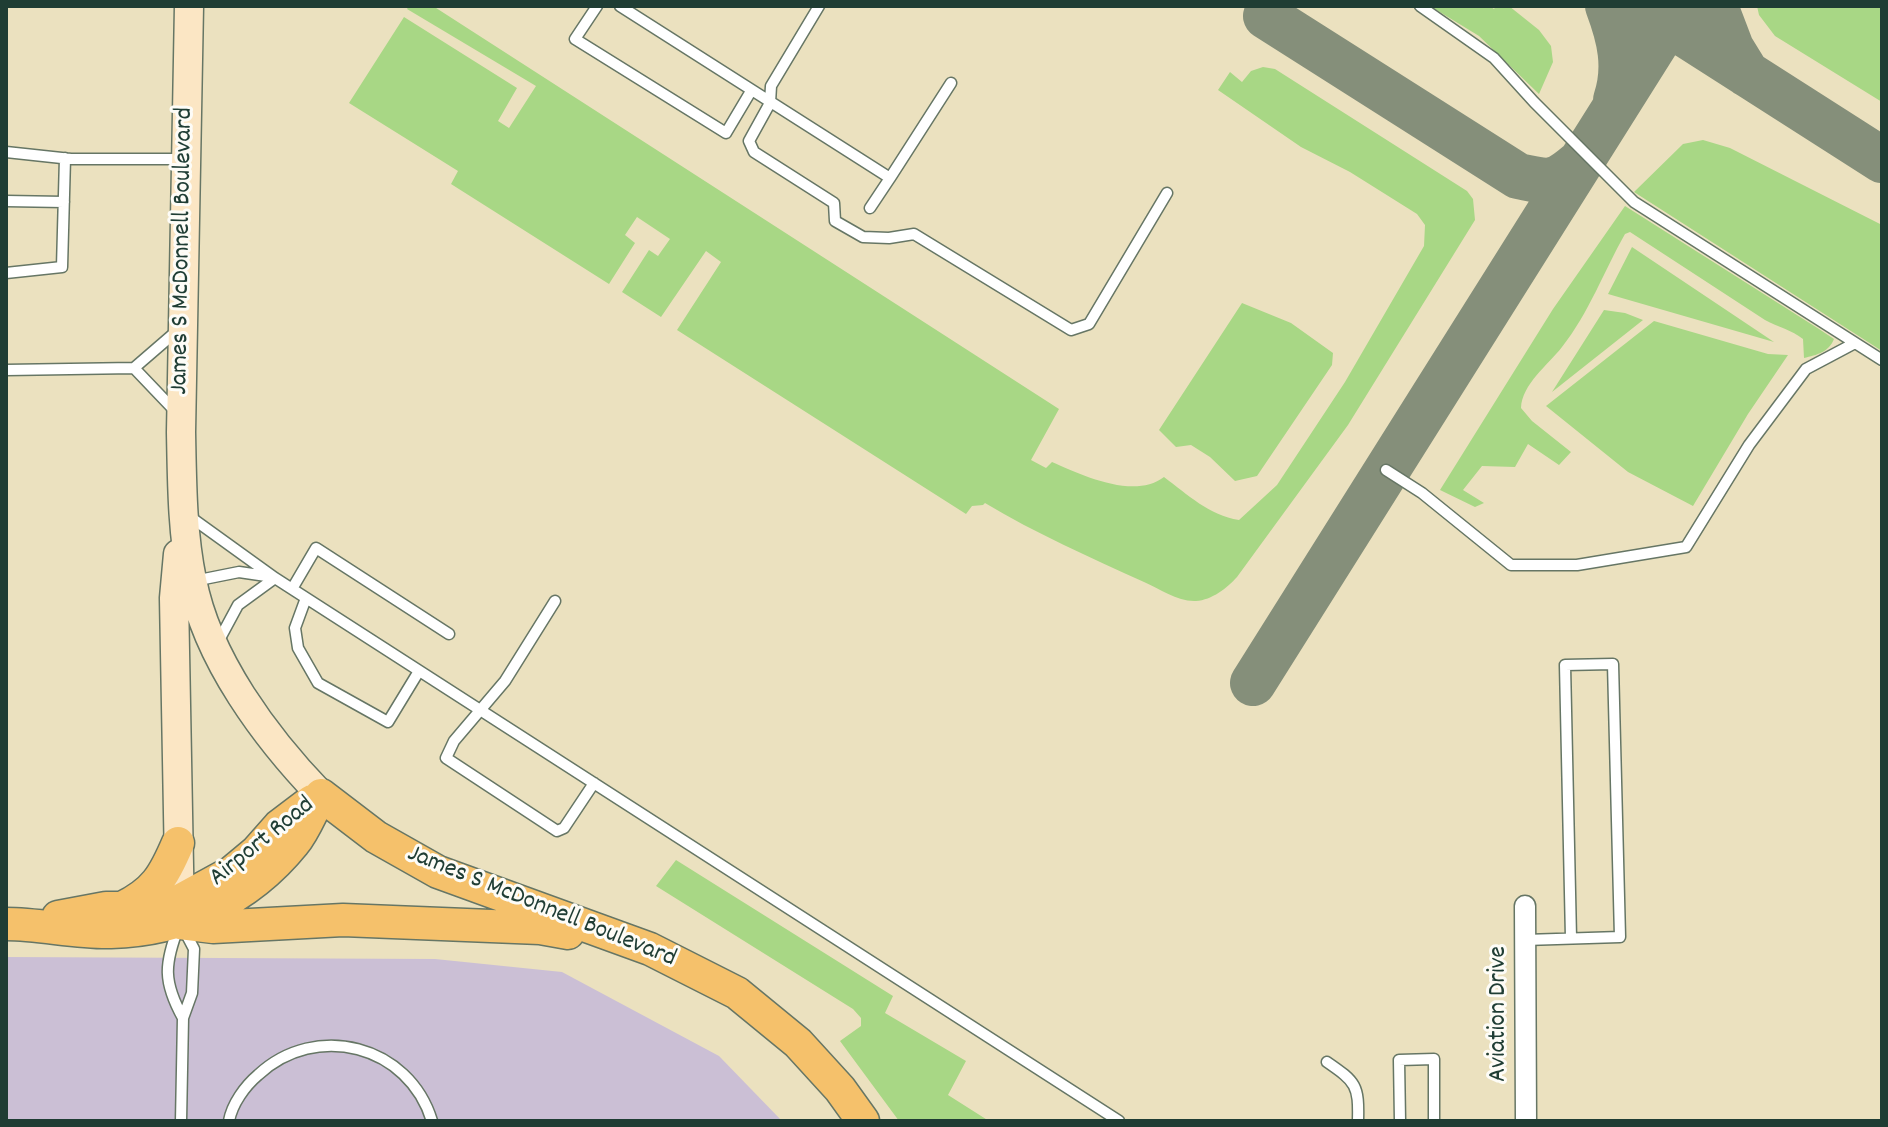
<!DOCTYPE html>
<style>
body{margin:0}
#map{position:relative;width:1888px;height:1127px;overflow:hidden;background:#ebe1bf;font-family:Dekko,sans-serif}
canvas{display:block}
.frame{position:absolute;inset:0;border:8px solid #1f3d34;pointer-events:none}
</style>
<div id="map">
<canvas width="1888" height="1127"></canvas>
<div class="frame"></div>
</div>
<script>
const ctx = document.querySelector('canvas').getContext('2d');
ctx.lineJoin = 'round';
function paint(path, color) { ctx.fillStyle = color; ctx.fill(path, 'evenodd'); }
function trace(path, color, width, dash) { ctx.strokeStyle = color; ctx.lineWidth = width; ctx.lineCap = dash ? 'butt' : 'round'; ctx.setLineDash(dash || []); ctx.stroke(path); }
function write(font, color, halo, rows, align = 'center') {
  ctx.font = font + ' Dekko,sans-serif'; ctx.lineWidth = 6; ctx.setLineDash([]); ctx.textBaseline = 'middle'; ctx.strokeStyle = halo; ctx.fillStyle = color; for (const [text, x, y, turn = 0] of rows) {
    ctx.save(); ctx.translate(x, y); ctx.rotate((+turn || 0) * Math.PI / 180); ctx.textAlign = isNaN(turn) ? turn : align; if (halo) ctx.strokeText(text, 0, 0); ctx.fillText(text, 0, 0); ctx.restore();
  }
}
paint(new Path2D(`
 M 6,957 L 435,959 L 562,972 L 719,1056 L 782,1121 L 6,1121 Z`), '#cbbfd5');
paint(new Path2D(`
 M 409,6 L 433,6 L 1059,409 L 1031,460 L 1046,468 L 1052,462 C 1082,475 1134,500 1164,477 C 1188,495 1209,515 1239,520 L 1277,485 L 1345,382 L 1424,246 L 1425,225 L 1417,214 L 1350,172 L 1301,147 L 1218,90 L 1230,72 L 1242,82 L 1251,71 L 1263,67 L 1275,69 L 1467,191 L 1473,199 L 1475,220 L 1348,425 L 1237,577 C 1227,588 1212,600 1196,601 C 1178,602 1160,589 1144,582 C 1091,558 1035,533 985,503 L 983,505 L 972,506 L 966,514 L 677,330 L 721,262 L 706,251 L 661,317 L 622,292 L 649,250 L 658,256 L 670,239 L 637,217 L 625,235 L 635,243 L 609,284 L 451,184 L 458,171 L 349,103 L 404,17 L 517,88 L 498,121 L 509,128 L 536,86 L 407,9 Z
 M 1430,6 L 1490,6 L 1494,9 L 1496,6 L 1509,6 L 1539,30 L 1551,46 L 1553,62 L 1539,94 L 1479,36 Z
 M 1757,6 L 1882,6 L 1882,102 L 1775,36 L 1759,15 Z
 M 1703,140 L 1730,148 L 1882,225 L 1882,351 L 1634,192 L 1683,144 Z
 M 1625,206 L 1819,329 L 1834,339 C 1829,352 1817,355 1804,358 L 1803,339 C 1792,330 1778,327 1765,320 L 1630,232 L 1625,234 C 1604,271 1589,313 1562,347 C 1548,365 1522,384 1521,408 L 1532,421 L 1571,452 L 1559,465 L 1528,444 L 1515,467 L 1482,466 L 1463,490 L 1484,503 L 1475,507 L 1440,490 L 1553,309 Z
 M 1632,247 L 1774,342 L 1608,294 Z
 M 1242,303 L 1291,323 L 1333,353 L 1332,365 L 1257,476 L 1235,481 L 1210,457 L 1191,445 L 1176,447 L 1159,430 Z
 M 1604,310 L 1625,313 L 1643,320 L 1552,392 Z
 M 1654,321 L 1768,354 L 1788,355 L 1748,414 L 1693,506 L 1628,472 L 1546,406 Z
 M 676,860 L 893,996 L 885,1013 L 966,1061 L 948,1095 L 989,1121 L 899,1121 L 840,1041 L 861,1026 L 861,1018 L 853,1009 L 656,886 Z`), '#a8d785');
trace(new Path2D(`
 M 1608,6 C 1620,38 1627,67 1616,100
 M 1641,6 L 1882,160
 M 1715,6 L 1731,48 L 1747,74
 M 1266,16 L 1518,176 C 1548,182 1552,186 1578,164
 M 1253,683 L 1679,6`), '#858f7a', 46);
const lane = new Path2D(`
 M 597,6 L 575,39 L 726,133 L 751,91
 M 620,6 L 890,178 L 951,83
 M 819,6 L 771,86 L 770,103 L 749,141 L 754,152 L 834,203 L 835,221 L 863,237 L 889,238 L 914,234 L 1071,330 L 1089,324 L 1167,193
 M 1420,6 L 1494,58 L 1534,102 L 1634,202 L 1882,360
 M 6,152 L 71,159 L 183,159
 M 6,201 L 64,202
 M 870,208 L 890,178
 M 6,273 L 62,267 L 65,158
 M 6,370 L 134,368
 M 176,412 L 134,368 L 178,330
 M 1386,470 L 1422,493 L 1511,565 L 1577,565 L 1686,547 L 1749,445 L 1806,369 L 1855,343
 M 189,516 L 275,578 L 1119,1121
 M 194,581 L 239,572 L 273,577
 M 292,589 L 316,548 L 449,634
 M 306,598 L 295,628 L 298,648 L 318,683 L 388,722 L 419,671
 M 555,601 L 505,681 L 454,741 L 446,758 L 557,831 L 564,828 L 594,783
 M 217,644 L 238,605 L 275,578
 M 179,926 C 164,964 163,982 183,1018
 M 1525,940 L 1620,937 L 1613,664 L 1565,665 L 1571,938
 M 1327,1062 C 1356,1082 1359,1085 1358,1121
 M 181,1121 L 183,1018 L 192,993 L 194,949 L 183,928
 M 229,1121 C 232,1104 245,1086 258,1075 C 316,1021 409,1045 432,1121
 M 1400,1121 L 1399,1060 L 1434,1059 L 1434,1121`);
const street = new Path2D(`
 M 1525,906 L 1526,1121`);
const secondary = new Path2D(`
 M 189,6 L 181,432 C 182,481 182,532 192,580 C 207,659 266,738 321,795
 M 178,554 L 174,598 L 180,920`);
const primary = new Path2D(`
 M 321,795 L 376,837 L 438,872 L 650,949 L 737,993 L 798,1043 L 840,1089 L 863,1121
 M 122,908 C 155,892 164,876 178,843
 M 58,917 L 106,908 L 134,908 L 179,901 L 232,872 L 256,852 L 279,826 L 312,801
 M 180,923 L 213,927 L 343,920 L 540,928 L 568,933
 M 6,924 C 41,924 76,933 111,932 C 183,930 248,900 294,843 C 305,830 312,810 321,795`);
trace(lane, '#667665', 13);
trace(street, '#667665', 23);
trace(secondary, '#667665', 31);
trace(primary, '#667665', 35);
trace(lane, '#fff', 10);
trace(street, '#fff', 20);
trace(secondary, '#fbe6c4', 28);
trace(primary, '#f5c16b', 32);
write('26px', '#1f3d34', '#fdfcf7', [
 ["James S McDonnell Boulevard",184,251,-89],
 ["Airport Road",263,843,-39],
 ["James S McDonnell Boulevard",541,908,22],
 ["Aviation Drive",1500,1014,-90]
]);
</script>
